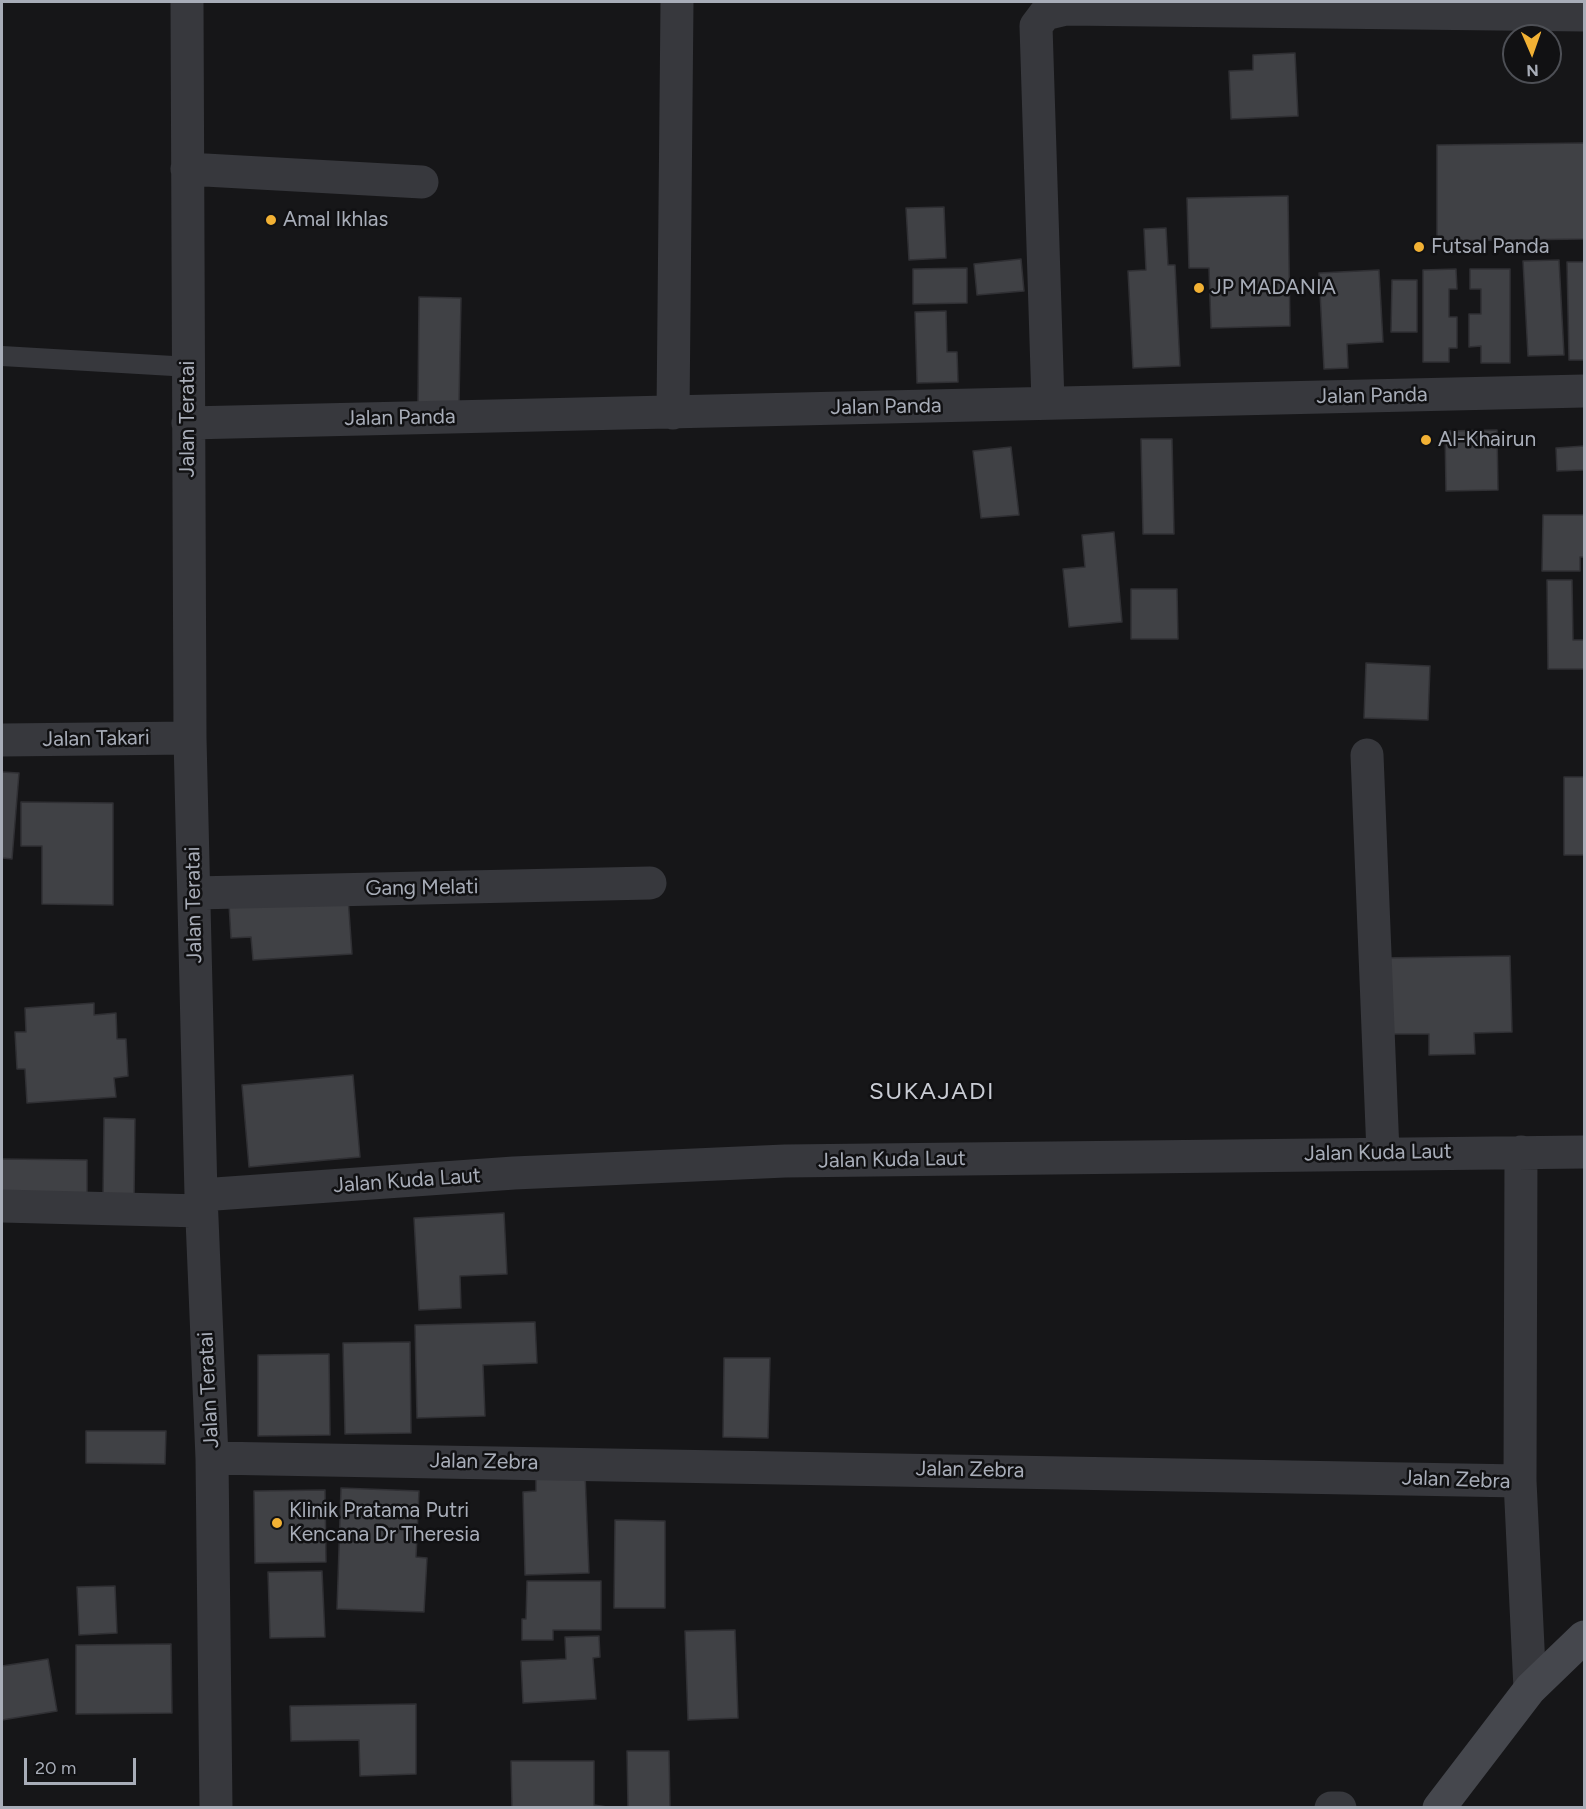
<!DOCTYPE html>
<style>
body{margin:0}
#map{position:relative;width:1586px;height:1809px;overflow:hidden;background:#161618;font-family:Figtree,sans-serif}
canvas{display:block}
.frame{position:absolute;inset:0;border:3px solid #a8adb8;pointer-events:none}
.north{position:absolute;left:1502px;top:24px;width:60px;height:60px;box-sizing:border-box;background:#111113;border:2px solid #4d4f55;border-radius:50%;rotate:178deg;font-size:16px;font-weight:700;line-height:24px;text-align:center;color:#a8adb8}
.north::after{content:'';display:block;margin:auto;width:21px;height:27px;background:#f2b134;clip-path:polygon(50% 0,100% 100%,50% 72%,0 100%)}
.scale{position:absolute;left:24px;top:1758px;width:112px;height:27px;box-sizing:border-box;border:3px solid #a8adb8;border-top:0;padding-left:8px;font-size:18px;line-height:21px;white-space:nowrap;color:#a8adb8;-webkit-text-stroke:4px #111113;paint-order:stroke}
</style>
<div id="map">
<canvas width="1586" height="1809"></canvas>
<div class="frame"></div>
<div class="north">N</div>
<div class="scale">20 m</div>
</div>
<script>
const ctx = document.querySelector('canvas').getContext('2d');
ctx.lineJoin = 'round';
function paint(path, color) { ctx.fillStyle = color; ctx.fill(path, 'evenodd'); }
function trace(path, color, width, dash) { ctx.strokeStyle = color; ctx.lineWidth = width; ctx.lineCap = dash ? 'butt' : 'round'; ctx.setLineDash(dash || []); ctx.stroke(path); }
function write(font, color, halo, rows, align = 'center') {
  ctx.font = font + ' Figtree,sans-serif'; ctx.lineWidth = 5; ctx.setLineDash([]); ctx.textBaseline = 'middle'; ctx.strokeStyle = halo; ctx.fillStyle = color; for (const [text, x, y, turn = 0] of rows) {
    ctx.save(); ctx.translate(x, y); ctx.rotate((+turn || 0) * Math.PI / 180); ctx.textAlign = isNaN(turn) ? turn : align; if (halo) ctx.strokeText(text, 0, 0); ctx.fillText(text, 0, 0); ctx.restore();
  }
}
const building = new Path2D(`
 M 1295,53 L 1298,116 L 1231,119 L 1229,71 L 1253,70 L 1253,55 Z
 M 1584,143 L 1584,239 L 1437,241 L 1437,145 Z
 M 1288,196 L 1290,326 L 1211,328 L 1209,268 L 1189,268 L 1187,198 Z
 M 944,207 L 946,258 L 909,260 L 906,208 Z
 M 1166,228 L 1168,265 L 1175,265 L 1180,366 L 1133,368 L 1128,271 L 1146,270 L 1144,229 Z
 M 1021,259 L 1024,291 L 977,295 L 974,264 Z
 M 1559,260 L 1564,355 L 1528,356 L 1523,261 Z
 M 1567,262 L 1584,262 L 1584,360 L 1569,360 Z
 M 967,268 L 967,303 L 913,304 L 913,269 Z
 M 1456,269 L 1457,289 L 1449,289 L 1449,317 L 1457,317 L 1457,348 L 1449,348 L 1449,362 L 1423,362 L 1423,270 Z
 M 1470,269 L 1510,269 L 1510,363 L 1481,363 L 1481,346 L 1469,347 L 1469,314 L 1481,314 L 1481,289 L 1470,289 Z
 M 1379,270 L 1383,342 L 1347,344 L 1348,368 L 1324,369 L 1319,273 Z
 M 1392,280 L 1417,280 L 1417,332 L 1391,332 Z
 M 419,297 L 461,298 L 459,403 L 418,403 Z
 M 946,311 L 947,352 L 957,352 L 958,382 L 917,383 L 915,312 Z
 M 1497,430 L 1498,490 L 1446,491 L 1445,431 Z
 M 1141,439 L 1172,439 L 1174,534 L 1143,534 Z
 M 1584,446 L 1584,470 L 1557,471 L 1556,448 Z
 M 1011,447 L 1019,515 L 981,518 L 973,451 Z
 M 1543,515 L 1584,515 L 1584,557 L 1580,557 L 1580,571 L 1542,571 Z
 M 1114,532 L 1122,622 L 1069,627 L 1063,569 L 1085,567 L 1082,535 Z
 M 1547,580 L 1572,580 L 1573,640 L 1584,640 L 1584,669 L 1548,669 Z
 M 1131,589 L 1177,589 L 1178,639 L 1131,639 Z
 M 1366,663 L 1430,666 L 1428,720 L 1364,718 Z
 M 2,772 L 19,773 L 12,859 L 2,858 Z
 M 1564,777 L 1584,777 L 1584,855 L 1564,855 Z
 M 21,802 L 113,803 L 113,905 L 42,904 L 42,846 L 21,846 Z
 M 348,897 L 352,954 L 253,960 L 251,937 L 231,938 L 229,904 Z
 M 1510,956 L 1512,1032 L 1474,1033 L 1475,1054 L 1429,1055 L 1429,1034 L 1380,1034 L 1380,958 Z
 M 94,1003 L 94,1015 L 116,1013 L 117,1039 L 126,1039 L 128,1076 L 114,1078 L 116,1097 L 27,1103 L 25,1069 L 17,1069 L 15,1032 L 26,1032 L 25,1008 Z
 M 353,1075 L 360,1157 L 249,1167 L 242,1085 Z
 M 104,1118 L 135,1119 L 134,1200 L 103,1199 Z
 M 2,1159 L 87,1160 L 87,1198 L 2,1199 Z
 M 504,1213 L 507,1274 L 460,1276 L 461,1308 L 419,1310 L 414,1218 Z
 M 535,1322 L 537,1363 L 483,1365 L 485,1416 L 417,1418 L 415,1325 Z
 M 410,1342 L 411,1433 L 345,1434 L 343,1343 Z
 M 329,1354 L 330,1435 L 258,1436 L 258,1355 Z
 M 724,1358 L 770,1358 L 768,1438 L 723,1437 Z
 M 86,1431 L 166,1431 L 165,1464 L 86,1463 Z
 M 536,1473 L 585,1473 L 589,1573 L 525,1575 L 523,1492 L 536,1491 Z
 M 341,1488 L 419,1491 L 416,1557 L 427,1558 L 424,1612 L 337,1609 Z
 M 325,1490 L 326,1562 L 255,1563 L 254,1491 Z
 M 615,1520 L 665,1521 L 665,1608 L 614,1608 Z
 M 322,1571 L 325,1637 L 270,1638 L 268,1572 Z
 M 527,1581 L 601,1581 L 601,1630 L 553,1630 L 553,1640 L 522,1640 L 522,1619 L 526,1619 Z
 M 115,1586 L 117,1633 L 79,1635 L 77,1587 Z
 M 735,1630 L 738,1718 L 688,1720 L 685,1631 Z
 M 599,1636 L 600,1657 L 593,1658 L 596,1699 L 523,1703 L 521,1661 L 566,1659 L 565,1637 Z
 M 171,1644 L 172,1713 L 76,1714 L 76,1645 Z
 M 48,1659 L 57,1711 L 2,1720 L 2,1666 Z
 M 416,1704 L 416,1774 L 360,1776 L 359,1740 L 291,1741 L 290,1706 Z
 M 627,1751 L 669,1751 L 670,1808 L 628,1808 Z
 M 511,1761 L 594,1761 L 594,1805 L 614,1808 L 512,1808 Z`);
paint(building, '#404145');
trace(building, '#303034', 1.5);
trace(new Path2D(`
 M 2,356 L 173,366 L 188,370`), '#37383d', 20);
trace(new Path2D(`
 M 187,2 L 190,738 L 201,1195 L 212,1458 L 216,1808
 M 187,169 L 422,182
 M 1048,403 L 1036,26 L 1045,14 L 1066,9 L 1584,15
 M 673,413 L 677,2
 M 188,423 L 1584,391
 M 2,740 L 190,738
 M 1367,755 L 1383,1153
 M 194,893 L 650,883
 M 201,1195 L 514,1173 L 785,1161 L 1584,1152
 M 2,1206 L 201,1211
 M 212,1458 L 1520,1481 L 1530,1689
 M 1520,1481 L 1521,1152
 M 1331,1808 L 1340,1808`), '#37383d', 33);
trace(new Path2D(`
 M 1439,1808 L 1530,1689 L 1584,1637`), '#45474d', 33);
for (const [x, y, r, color] of [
 [271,220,6,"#f2b134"],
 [1419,247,6,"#f2b134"],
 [1199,288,6,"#f2b134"],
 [1426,440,6,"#f2b134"],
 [277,1523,6,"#f2b134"]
]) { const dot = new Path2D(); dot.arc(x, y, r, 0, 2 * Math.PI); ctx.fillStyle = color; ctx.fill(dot); trace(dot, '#111113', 2); }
write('21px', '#a8adb8', '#111113', [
 ["Amal Ikhlas",283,220],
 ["Futsal Panda",1431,247],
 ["JP MADANIA",1211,288],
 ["Al-Khairun",1438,440],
 ["Klinik Pratama Putri",289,1511],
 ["Kencana Dr Theresia",289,1535]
], 'left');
write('21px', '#a8adb8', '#111113', [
 ["Jalan Panda",1372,396,-1],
 ["Jalan Panda",886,407,-1],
 ["Jalan Panda",400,418,-1],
 ["Jalan Teratai",188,419,-90],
 ["Jalan Takari",96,739,-1],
 ["Gang Melati",422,888,-1],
 ["Jalan Teratai",194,905,-91],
 ["Jalan Kuda Laut",1378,1153,-1],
 ["Jalan Kuda Laut",892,1160,-1],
 ["Jalan Kuda Laut",407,1181,-4],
 ["Jalan Teratai",209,1390,-93],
 ["Jalan Zebra",484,1462,1],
 ["Jalan Zebra",970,1470,1],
 ["Jalan Zebra",1456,1480,2]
]);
ctx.letterSpacing = '1.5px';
write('24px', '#c9ccd4', '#111113', [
 ["SUKAJADI",932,1092]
]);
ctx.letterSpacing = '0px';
</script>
